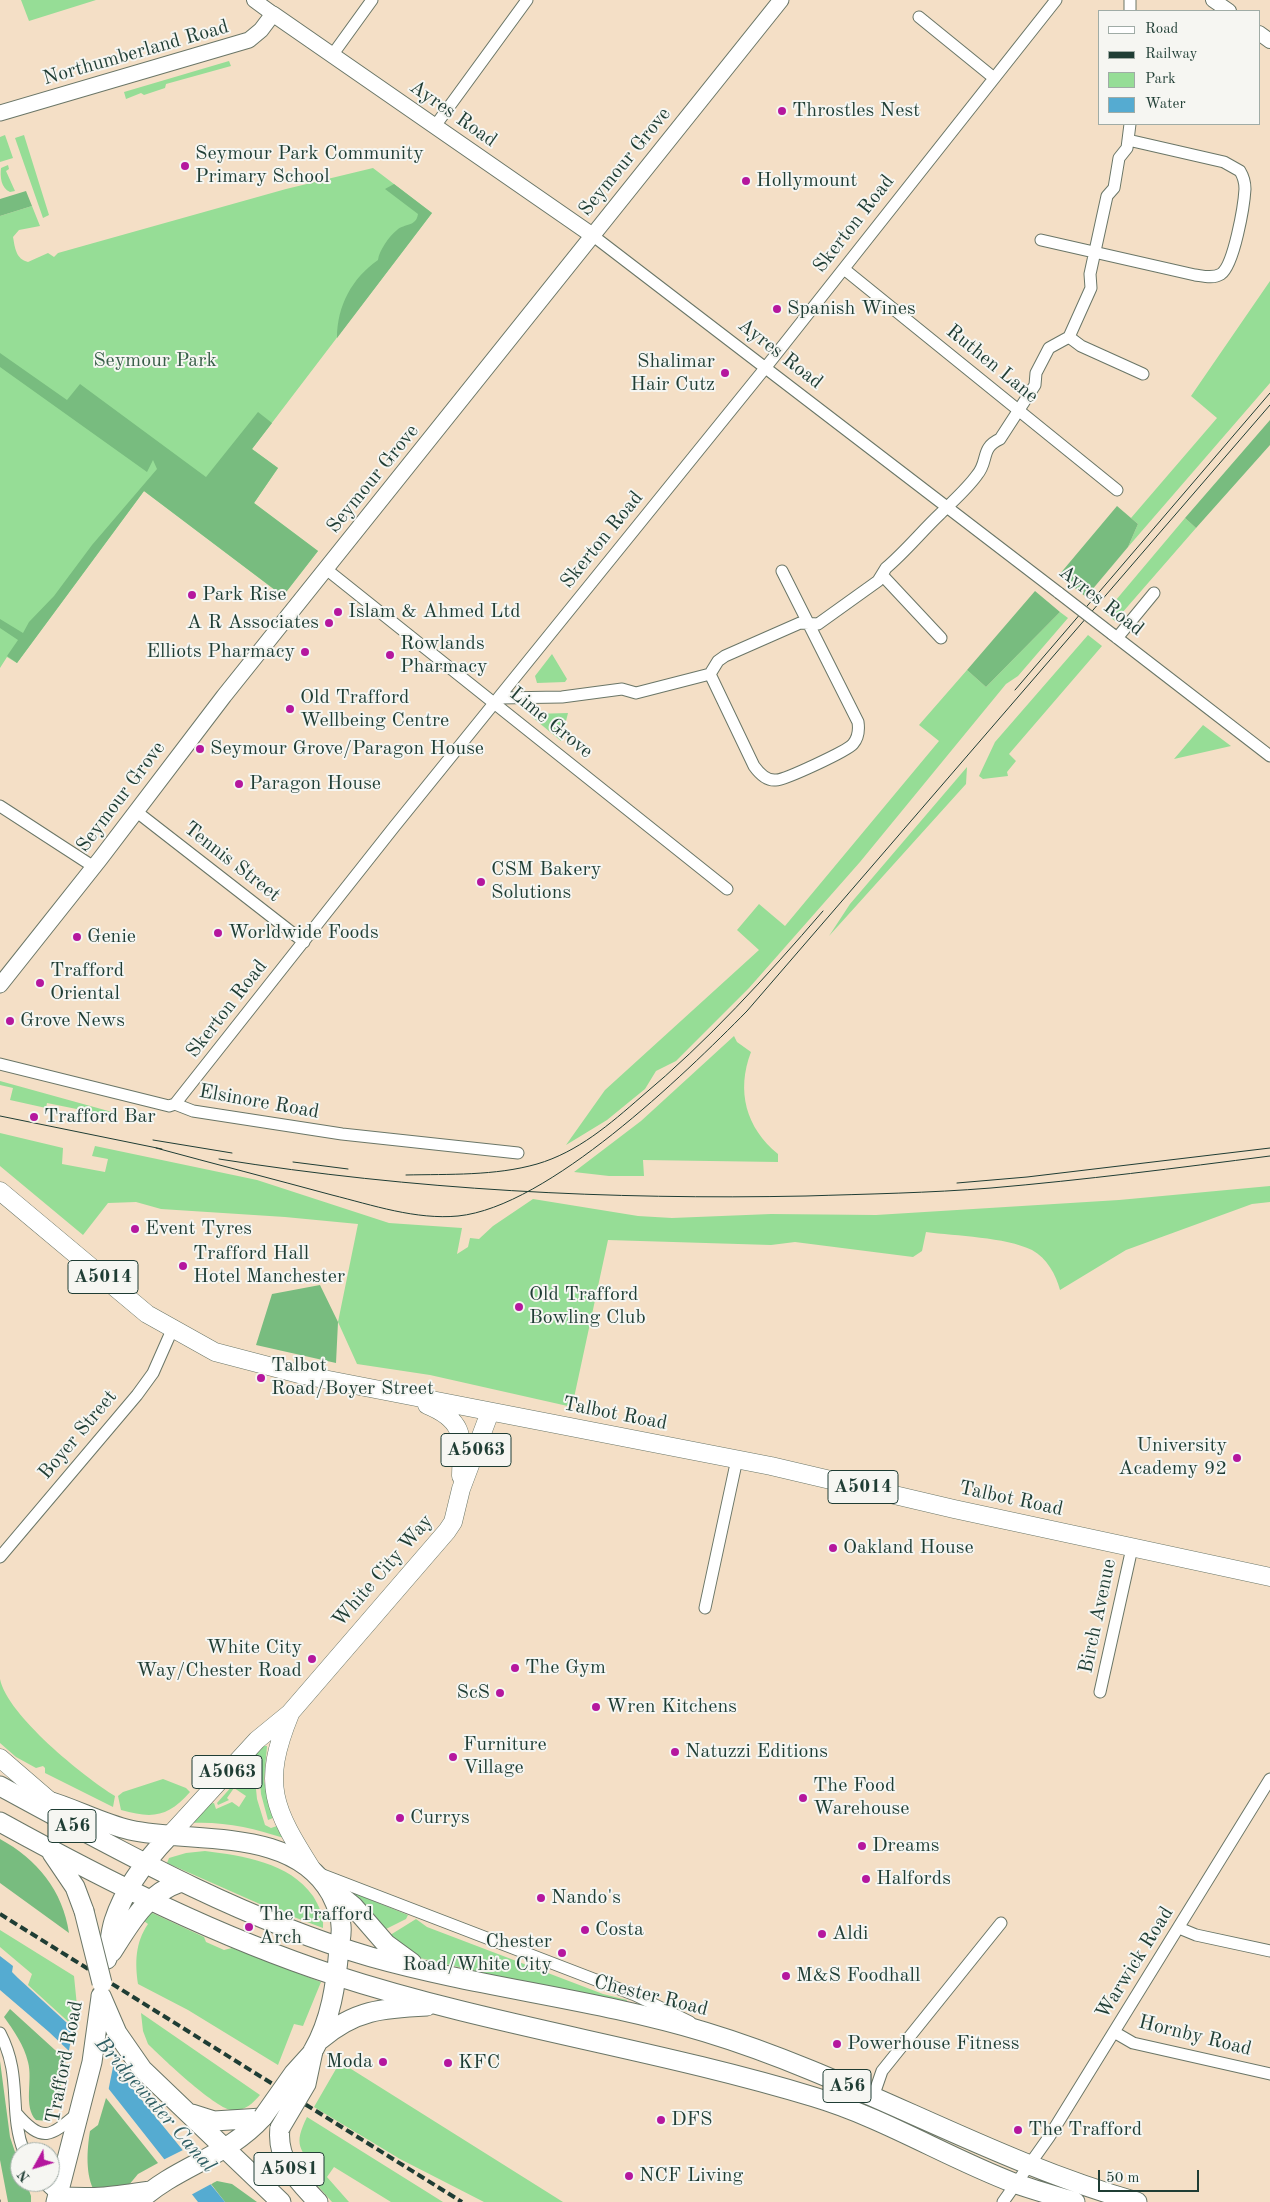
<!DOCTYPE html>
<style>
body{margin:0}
#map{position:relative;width:1270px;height:2202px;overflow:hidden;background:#f4dfc6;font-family:"Old Standard TT",serif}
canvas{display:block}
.legend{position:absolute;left:1098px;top:10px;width:162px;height:115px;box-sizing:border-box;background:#f6f6f2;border:1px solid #a0aca6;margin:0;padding:6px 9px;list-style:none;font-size:15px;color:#1f3d34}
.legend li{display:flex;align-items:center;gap:10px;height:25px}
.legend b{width:25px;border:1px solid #a0aca6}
.north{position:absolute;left:10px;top:2142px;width:50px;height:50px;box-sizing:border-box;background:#f6f6f2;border:1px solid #a0aca6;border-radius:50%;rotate:231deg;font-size:14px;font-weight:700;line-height:20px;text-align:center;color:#1f3d34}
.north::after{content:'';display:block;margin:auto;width:18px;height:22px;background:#b5179e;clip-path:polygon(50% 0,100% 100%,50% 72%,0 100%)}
.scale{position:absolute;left:1098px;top:2170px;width:101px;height:22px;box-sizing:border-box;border:2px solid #1f3d34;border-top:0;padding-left:6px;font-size:15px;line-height:18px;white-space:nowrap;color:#1f3d34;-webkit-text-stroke:4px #f6f6f2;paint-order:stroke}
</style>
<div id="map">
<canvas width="1270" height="2202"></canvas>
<ul class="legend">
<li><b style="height:6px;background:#fff"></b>Road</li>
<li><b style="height:6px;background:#1f3d34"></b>Railway</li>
<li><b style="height:14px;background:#96dd96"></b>Park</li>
<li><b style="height:14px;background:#55abd1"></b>Water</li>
</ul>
<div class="north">N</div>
<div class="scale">50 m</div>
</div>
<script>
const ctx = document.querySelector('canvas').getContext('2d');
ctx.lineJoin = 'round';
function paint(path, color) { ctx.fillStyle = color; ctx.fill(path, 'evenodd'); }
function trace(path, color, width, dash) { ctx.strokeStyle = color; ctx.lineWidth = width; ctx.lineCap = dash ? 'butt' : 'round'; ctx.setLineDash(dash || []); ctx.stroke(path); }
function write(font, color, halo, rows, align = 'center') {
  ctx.font = font + ' "Old Standard TT",serif'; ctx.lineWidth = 4; ctx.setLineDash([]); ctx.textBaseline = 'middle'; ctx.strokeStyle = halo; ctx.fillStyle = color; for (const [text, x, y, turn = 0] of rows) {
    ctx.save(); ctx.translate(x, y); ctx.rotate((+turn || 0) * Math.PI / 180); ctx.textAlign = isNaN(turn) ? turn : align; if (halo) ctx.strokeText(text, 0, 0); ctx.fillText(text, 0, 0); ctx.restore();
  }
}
paint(new Path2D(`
 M 21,0 L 96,0 L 29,21 Z
 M 229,61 L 231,66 L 166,84 L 165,88 L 144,95 L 141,93 L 126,99 L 124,92 Z
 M 5,135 L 13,158 L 0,162 L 0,137 Z
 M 24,135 L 49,215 L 43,218 L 15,138 Z
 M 8,165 L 9,169 L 6,171 L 15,191 L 10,192 C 1,188 0,177 1,168 Z
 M 373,168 L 432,213 L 252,449 L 278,468 L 254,503 L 318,551 L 283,596 L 144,491 L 17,663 L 7,657 L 0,668 L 0,216 L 32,206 L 40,226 L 19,230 L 13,237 C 15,248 16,259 28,262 L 48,253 L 54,257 L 58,253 L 286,189 Z
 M 1270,281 L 1270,383 L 1128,547 L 1138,524 L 1131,518 L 1217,418 L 1191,396 Z
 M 1185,518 L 1196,528 L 1115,621 L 1105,613 Z
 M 1060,612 L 1068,618 L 1018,676 L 1006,684 L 860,862 L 749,988 L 676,1061 L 656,1071 L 645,1089 L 607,1120 L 566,1145 L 605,1090 L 759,950 L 737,930 L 759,904 L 785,926 L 939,741 L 919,725 L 967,670 L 986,687 Z
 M 1088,635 L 1102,646 L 1009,754 L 1016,761 L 1007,772 L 1008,776 L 983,779 L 979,776 L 995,742 Z
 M 552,654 L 567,679 L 565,682 L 537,683 L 535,676 Z
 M 568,713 L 561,741 L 532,717 L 533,714 Z
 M 1203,725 L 1231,746 L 1174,759 Z
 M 967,767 L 966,784 L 829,936 L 850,904 Z
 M 734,1036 L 737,1042 L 751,1052 C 736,1091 746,1128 778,1154 L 778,1162 L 643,1160 L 644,1176 L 609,1176 L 574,1172 L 641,1121 Z
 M 0,1081 L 112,1112 L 111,1116 L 47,1103 L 46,1108 L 10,1100 L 13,1088 L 0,1085 Z
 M 0,1133 L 63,1148 L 62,1164 L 105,1172 L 108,1159 L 92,1156 L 95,1146 L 257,1180 L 389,1223 L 462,1228 L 457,1254 L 468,1247 L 470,1238 L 479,1239 L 493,1226 L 533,1199 L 638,1216 L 672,1218 L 771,1214 L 876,1215 L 1119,1200 L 1270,1186 L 1270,1202 L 1252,1204 L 1126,1250 L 1060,1290 C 1056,1275 1047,1258 1032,1250 C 1005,1237 956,1236 926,1232 L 922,1251 L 913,1257 L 795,1242 L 771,1245 L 608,1240 L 572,1407 L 430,1375 L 357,1364 L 338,1322 L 358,1224 L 285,1217 L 161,1209 L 136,1202 L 108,1203 L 83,1235 L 0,1166 Z
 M 0,1679 C 7,1715 84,1777 115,1796 L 113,1807 L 45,1773 L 45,1768 L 43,1766 L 36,1768 L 16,1757 L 0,1743 Z
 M 262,1746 L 267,1746 L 264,1781 L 273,1818 L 268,1820 L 261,1794 L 259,1766 L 252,1757 Z
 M 246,1764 L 254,1769 L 257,1799 L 265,1825 L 271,1828 L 277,1826 L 284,1838 C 253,1828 223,1821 190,1823 L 206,1804 L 214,1803 L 216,1809 L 232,1802 L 239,1807 L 246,1796 L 234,1788 L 227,1798 L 229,1800 L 218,1805 L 217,1803 L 241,1776 L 242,1768 Z
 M 163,1779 L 186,1788 L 190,1792 C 168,1817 153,1819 121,1810 L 118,1796 L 123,1792 Z
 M 205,1851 C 243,1856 289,1862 313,1896 C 319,1906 324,1916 323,1928 L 262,1905 L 167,1863 L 169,1858 L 186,1853 Z
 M 354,1893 L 408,1915 L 406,1919 L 382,1931 L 352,1895 Z
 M 148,1911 L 204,1937 L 206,1942 L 224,1950 L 232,1948 L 321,1982 L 303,2026 L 294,2024 L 278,2065 L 188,2010 L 138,1984 C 135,1963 135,1943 148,1924 L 141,1919 Z
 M 416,1919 L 427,1927 L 603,1994 L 627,2000 L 625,2006 L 420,1958 L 387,1937 Z
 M 0,1930 L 74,1976 L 77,2006 L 74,2027 L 28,1985 L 32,1974 L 0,1947 Z
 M 141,2013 L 260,2095 C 252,2104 244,2112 231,2110 C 214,2107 162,2058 148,2044 L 143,2031 Z
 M 340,2062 L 563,2202 L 484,2202 L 400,2159 L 314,2107 Z
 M 307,2117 L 443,2202 L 391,2202 L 334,2167 L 327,2177 L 349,2202 L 332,2202 L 311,2178 L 316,2173 C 300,2147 293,2146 307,2117 Z`), '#96dd96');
paint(new Path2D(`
 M 394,184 L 432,213 L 337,338 C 337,306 352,278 378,260 C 379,251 389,236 397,230 C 405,223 416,227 418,214 L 385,189 Z
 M 26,191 L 32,206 L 0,216 L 0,199 Z
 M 0,353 L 67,400 L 80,384 L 206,477 L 258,412 L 272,423 L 252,449 L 278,468 L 254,503 L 318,551 L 283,596 L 144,491 L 17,663 L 7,656 L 18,640 L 0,628 L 0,619 L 23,633 L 29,622 L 54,596 L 92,545 L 157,469 L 153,460 L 147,472 L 0,367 Z
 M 1270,420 L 1270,445 L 1196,528 L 1185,518 Z
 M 1117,506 L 1138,524 L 1128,547 L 1086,597 L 1059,575 Z
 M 1035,591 L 1060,612 L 986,687 L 967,670 Z
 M 320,1285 L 338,1322 L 336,1363 L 256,1345 L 272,1294 Z
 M 0,1839 C 37,1859 63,1891 69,1933 L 0,1883 Z
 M 10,2009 L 66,2060 L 58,2101 L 47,2121 L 36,2120 C 23,2107 33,2080 28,2062 C 24,2045 14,2031 4,2017 Z
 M 0,2061 L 10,2137 L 20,2167 L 20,2182 L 26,2182 L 31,2196 L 31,2202 L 8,2202 L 0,2160 Z
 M 106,2098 L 158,2163 L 138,2174 L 128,2186 L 95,2192 C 85,2176 87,2149 90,2131 L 98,2125 Z
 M 217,2181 L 232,2184 L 257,2202 L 225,2202 L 211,2184 Z`), '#78bc7f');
paint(new Path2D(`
 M 0,1956 L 13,1966 L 12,1972 L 18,1978 L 115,2067 L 225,2202 L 198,2202 L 108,2088 L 49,2032 L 0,1990 Z`), '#55abd1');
paint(new Path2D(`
 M 74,2025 L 114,2062 L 108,2092 L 68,2055 Z
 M 187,2148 L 213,2183 L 189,2196 L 163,2160 Z`), '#f4dfc6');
const minor = new Path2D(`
 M 1130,0 L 1130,11
 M 919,17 L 994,78
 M 333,54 L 372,0
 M 435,126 L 527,0
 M 592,235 L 1059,593
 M 1041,240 L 1195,275 C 1203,276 1213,279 1221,274 C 1234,265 1244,206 1245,189 C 1245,183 1243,176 1240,171 L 1224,162 L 1128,140
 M 844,269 L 1117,490
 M 1069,337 L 1081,346 L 1143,374
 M 326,569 L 727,889
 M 883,576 L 941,638
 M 1112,634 L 1270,756
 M 1117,638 L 1154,593
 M 710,674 L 754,766 C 759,773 767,781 776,780 C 785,780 847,751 853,744 C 859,737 859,729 858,722 L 782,571
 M 499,698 L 562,697 L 622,689 L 636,693 L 710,674 L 718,661 L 725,656 L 800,623 L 818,624 L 878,581 L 886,568 C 906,551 922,531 940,514 C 953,501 967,489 977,475 C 989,461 980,448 1000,439 L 1035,385 L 1036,373 L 1049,348 L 1069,337 L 1091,288 L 1090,274 L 1107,196 L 1114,188 L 1119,158 L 1127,148 L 1130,124
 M 0,806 L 94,867
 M 137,812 L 304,942
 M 0,1064 L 169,1106 L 175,1104 L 193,1111 L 342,1134 L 518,1153
 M 175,1104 L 394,827 L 766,367 L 1056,0
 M 0,1557 L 137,1395 L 153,1373 L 172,1330
 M 705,1608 L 737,1459
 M 1100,1692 L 1132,1548
 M 315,1872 L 635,1995 L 690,2022
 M 1179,1928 L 1196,1935 L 1270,1951
 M 1114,2032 L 1133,2043 L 1270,2074
 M 0,2033 C 23,2077 8,2111 24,2152
 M 873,2097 L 882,2071 L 1001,1923
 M 17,2114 C 43,2144 51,2136 78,2113
 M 43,2182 L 58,2196
 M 1003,2202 L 1049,2137 L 1270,1779`);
const tertiary = new Path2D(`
 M 254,0 L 273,14
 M 1213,0 L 1229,11
 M 1259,33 L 1270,41`);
const secondary = new Path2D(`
 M 0,113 L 249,40 L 261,30 L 273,14 L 592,235
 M 0,985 L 100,859 L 224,696 L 781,0`);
const primary = new Path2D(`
 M 0,1191 L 147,1314 L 215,1352 L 303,1375 L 771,1466 L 954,1509 L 1270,1577
 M 427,1405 C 466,1421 462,1438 461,1476
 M 290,1714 C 261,1785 273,1808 313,1871
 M 0,1758 L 51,1802
 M 169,1836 L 257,1740 L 290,1713 L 447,1531 L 453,1522 L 461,1489 L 490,1412`);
const trunk = new Path2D(`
 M 0,1786 C 120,1851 239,1918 371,1957 C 481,1988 596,1999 705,2032 C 854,2077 988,2160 1137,2202
 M 45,1800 C 74,1808 100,1823 130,1830 C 194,1844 293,1826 331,1894 C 336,1904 341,1915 341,1926 C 342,1934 340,1941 339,1949 C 336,1984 331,2020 313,2051
 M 0,1822 C 107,1881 218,1937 334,1975 C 491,2026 656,2049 814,2097 C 884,2118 946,2157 1014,2183 C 1034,2190 1055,2196 1075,2202
 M 52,1853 L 75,1887 L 84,1911
 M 330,1887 L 353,1906 L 386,1944 L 412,1963
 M 112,1952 C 131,1922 146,1894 181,1882
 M 107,1959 C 110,1947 110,1933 114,1921 C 124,1890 147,1859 169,1836
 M 101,1996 L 117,2033 L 142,2069 L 281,2202
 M 320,2040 C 354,2010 383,2008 427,2006
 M 192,2114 L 214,2121 L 262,2118
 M 280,2128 C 276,2160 297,2180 318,2202
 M 58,2196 C 91,2200 118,2196 151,2191
 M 56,2202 L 92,2062 L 101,1997
 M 138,2202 C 178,2165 226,2158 263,2117`);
trace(minor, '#6a7667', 13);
trace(tertiary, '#6a7667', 16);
trace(secondary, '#6a7667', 17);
trace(primary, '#6a7667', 19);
trace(trunk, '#6a7667', 21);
trace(minor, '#fff', 11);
trace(tertiary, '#fff', 14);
trace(secondary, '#fff', 15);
trace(primary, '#fff', 18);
trace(trunk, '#fff', 19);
trace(new Path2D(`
 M 1015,690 L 1270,393
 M 0,1116 L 162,1149
 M 153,1140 L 232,1153
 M 156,1148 C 215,1164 273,1179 332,1195 C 372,1205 416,1220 458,1216 C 548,1207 684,1075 747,1011 L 1270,405
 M 219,1159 C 413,1190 609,1200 806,1196 C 867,1194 929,1193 991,1188 C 1084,1180 1177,1168 1270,1156
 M 293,1162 L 348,1169
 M 406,1175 C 449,1174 495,1176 537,1164 C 578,1152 610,1124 641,1097 C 708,1041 766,977 823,911
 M 957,1183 L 1027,1177 L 1270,1148
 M 0,2200 L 0,2202`), '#1f3d34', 1);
trace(new Path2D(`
 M 0,1914 L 462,2202`), '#1f3d34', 4, [8, 4]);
const minorBridge = new Path2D(`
 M 1059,593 L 1112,634`);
const trunkBridge = new Path2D(`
 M 84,1911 L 102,1983
 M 263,2117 L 294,2073 L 313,2052
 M 280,2128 L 306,2084 L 313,2051`);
trace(minorBridge, '#6a7667', 13, []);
trace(trunkBridge, '#6a7667', 21, []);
trace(minorBridge, '#fff', 11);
trace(trunkBridge, '#fff', 19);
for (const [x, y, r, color] of [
 [782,111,5,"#b5179e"],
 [185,166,5,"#b5179e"],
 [746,181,5,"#b5179e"],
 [777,309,5,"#b5179e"],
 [725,373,5,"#b5179e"],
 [192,595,5,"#b5179e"],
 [338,612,5,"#b5179e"],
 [329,623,5,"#b5179e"],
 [305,652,5,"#b5179e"],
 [390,655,5,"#b5179e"],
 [290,709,5,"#b5179e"],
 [200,749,5,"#b5179e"],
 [239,784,5,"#b5179e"],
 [481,882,5,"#b5179e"],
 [218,933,5,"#b5179e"],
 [77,937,5,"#b5179e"],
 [40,983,5,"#b5179e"],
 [10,1021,5,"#b5179e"],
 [34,1117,5,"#b5179e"],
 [135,1229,5,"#b5179e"],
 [183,1266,5,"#b5179e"],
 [519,1307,5,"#b5179e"],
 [261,1378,5,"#b5179e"],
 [1237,1458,5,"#b5179e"],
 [833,1548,5,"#b5179e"],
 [312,1659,5,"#b5179e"],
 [515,1668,5,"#b5179e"],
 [500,1693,5,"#b5179e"],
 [596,1707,5,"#b5179e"],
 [675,1752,5,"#b5179e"],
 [453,1757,5,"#b5179e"],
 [803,1798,5,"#b5179e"],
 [400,1818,5,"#b5179e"],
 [862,1846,5,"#b5179e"],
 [866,1879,5,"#b5179e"],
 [541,1898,5,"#b5179e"],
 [249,1927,5,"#b5179e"],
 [585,1930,5,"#b5179e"],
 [822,1934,5,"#b5179e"],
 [562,1953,5,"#b5179e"],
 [786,1976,5,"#b5179e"],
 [837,2044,5,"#b5179e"],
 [383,2062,5,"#b5179e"],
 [448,2063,5,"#b5179e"],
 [661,2120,5,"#b5179e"],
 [1018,2130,5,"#b5179e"],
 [629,2176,5,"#b5179e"]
]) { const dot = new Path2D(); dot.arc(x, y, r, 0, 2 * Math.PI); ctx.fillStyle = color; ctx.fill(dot); trace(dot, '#f6f6f2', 2); }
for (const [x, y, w] of [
 [103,1277,70],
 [476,1450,70],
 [863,1487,70],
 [227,1772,70],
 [72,1826,48],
 [847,2086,48],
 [289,2169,70]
]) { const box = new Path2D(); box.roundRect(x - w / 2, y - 16.5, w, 33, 4); ctx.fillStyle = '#f6f6f2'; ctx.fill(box); trace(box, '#1f3d34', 1); }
write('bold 19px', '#1f3d34', null, [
 ["A5014",103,1277],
 ["A5063",476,1450],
 ["A5014",863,1487],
 ["A5063",227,1772],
 ["A56",72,1826],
 ["A56",847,2086],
 ["A5081",289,2169]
]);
write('20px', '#1f3d34', '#f6f6f2', [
 ["Northumberland Road",136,53,-16],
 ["Ayres Road",453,114,35],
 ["Seymour Grove",625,162,-51],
 ["Skerton Road",854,224,-52],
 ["Ayres Road",780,354,38],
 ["Ruthen Lane",992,364,39],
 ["Seymour Grove",373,479,-51],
 ["Skerton Road",602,540,-51],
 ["Ayres Road",1101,601,38],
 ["Lime Grove",551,723,39],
 ["Seymour Grove",121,797,-53],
 ["Tennis Street",232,862,38],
 ["Skerton Road",227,1009,-52],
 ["Elsinore Road",259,1102,10],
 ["Talbot Road",615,1414,11],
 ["Boyer Street",78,1435,-50],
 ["Talbot Road",1011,1499,12],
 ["White City Way",383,1571,-49],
 ["Birch Avenue",1098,1616,-78],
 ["Warwick Road",1135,1963,-58],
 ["Chester Road",651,1996,14],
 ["Hornby Road",1195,2036,14],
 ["Trafford Road",65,2062,-79]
]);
write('20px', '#1f3d34', '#f6f6f2', [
 ["Throstles Nest",792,111],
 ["Seymour Park Community",195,154],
 ["Primary School",195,177],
 ["Hollymount",756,181],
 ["Spanish Wines",787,309],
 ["Shalimar",715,362,"right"],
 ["Hair Cutz",715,385,"right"],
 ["Park Rise",202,595],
 ["Islam & Ahmed Ltd",348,612],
 ["A R Associates",319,623,"right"],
 ["Rowlands",400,644],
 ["Pharmacy",400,667],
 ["Elliots Pharmacy",295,652,"right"],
 ["Old Trafford",300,698],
 ["Wellbeing Centre",300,721],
 ["Seymour Grove/Paragon House",210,749],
 ["Paragon House",249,784],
 ["CSM Bakery",491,870],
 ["Solutions",491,893],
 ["Worldwide Foods",228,933],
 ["Genie",87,937],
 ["Trafford",50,971],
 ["Oriental",50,994],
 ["Grove News",20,1021],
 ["Trafford Bar",44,1117],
 ["Event Tyres",145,1229],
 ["Trafford Hall",193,1254],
 ["Hotel Manchester",193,1277],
 ["Old Trafford",529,1295],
 ["Bowling Club",529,1318],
 ["Talbot",271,1366],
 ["Road/Boyer Street",271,1389],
 ["University",1227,1446,"right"],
 ["Academy 92",1227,1469,"right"],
 ["Oakland House",843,1548],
 ["White City",302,1648,"right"],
 ["Way/Chester Road",302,1671,"right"],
 ["The Gym",525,1668],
 ["ScS",490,1693,"right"],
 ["Wren Kitchens",606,1707],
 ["Furniture",463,1745],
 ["Village",463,1768],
 ["Natuzzi Editions",685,1752],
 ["The Food",813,1786],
 ["Warehouse",813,1809],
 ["Currys",410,1818],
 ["Dreams",872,1846],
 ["Halfords",876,1879],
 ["Nando's",551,1898],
 ["The Trafford",259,1915],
 ["Arch",259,1938],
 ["Costa",595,1930],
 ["Aldi",832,1934],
 ["Chester",552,1942,"right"],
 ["Road/White City",552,1965,"right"],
 ["M&S Foodhall",796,1976],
 ["Powerhouse Fitness",847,2044],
 ["Moda",373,2062,"right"],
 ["KFC",458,2063],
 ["DFS",671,2120],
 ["The Trafford",1028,2130],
 ["NCF Living",639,2176]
], 'left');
write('20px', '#375d48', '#f6f6f2', [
 ["Seymour Park",155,361]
]);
write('italic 21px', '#2f5e63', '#f6f6f2', [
 ["Bridgewater Canal",155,2105,49]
]);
</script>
